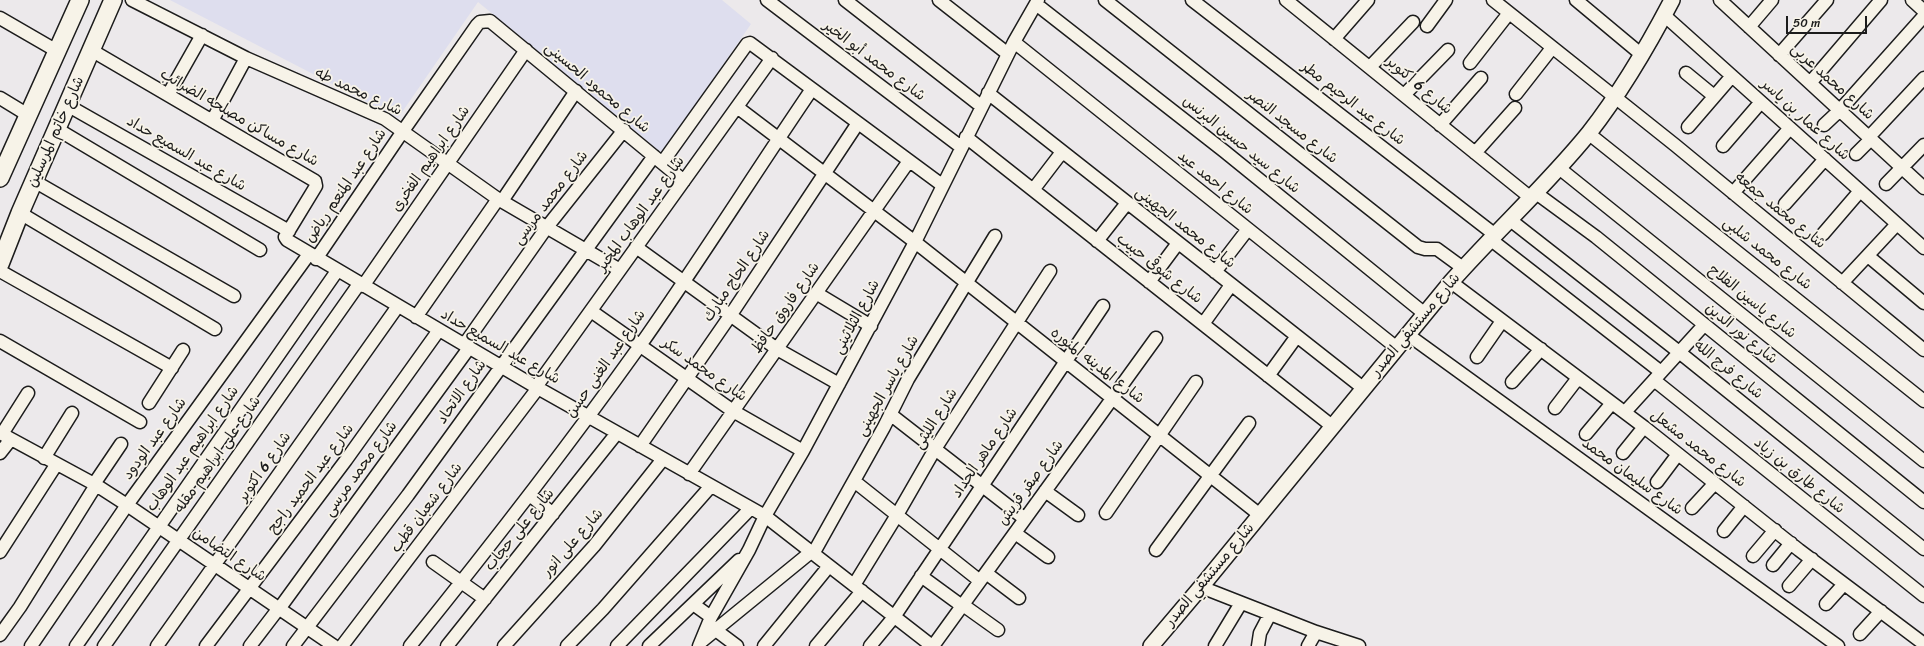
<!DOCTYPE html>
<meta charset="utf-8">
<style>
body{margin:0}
#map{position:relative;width:1924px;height:646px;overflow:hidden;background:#ece9eb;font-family:Sriracha,sans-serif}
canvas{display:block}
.scale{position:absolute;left:1786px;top:16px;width:81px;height:18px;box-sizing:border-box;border:2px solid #1c1c1c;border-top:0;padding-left:5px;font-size:12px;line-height:14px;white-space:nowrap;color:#1c1c1c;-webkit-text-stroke:3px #f7f3e8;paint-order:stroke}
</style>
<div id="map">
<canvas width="1924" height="646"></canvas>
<div class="scale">50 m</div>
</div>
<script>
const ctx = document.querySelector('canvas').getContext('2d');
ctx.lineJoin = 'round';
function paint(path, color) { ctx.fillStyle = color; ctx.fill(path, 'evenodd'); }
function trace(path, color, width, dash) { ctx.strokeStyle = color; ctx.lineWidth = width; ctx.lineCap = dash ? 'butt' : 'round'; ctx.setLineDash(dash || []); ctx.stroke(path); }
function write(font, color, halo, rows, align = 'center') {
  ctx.font = font + ' Sriracha,"Playpen Sans Arabic",sans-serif'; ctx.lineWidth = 3.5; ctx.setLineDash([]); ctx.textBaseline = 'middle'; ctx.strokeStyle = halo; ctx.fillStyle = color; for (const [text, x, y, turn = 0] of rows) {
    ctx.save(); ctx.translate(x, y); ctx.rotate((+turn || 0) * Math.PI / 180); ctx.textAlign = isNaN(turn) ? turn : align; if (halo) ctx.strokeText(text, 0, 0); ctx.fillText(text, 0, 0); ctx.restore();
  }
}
paint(new Path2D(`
 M 170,0 L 722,0 L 751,24 L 662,153 L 478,2 L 398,118 Z`), '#dedeee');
const minor = new Path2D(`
 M 132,0 L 246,58 L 385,119 L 498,199 L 620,270
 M 767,0 L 961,147
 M 845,0 L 981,106
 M 939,0 L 1008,54
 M 1105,0 L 1418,247 L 1425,249 L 1437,249 L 1463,268
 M 1192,0 L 1494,234
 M 1286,0 L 1531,198
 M 1493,0 L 1675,145 L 1924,350
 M 1576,0 L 1642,55
 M 1720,0 L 1924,188
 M 1912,0 L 1924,11
 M 1036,4 L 1224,151 L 1425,314
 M 1665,16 L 1924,248
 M 0,18 L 57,51
 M 1427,26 L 1446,0
 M 1749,27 L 1772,0
 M 1334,39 L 1368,0
 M 1014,42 L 1397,348
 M 91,50 L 315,181 L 316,186 L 313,191 L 285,237 L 287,240 L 536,387 L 765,516 L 932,646
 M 1779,55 L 1827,0
 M 1470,63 L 1509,13
 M 1370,67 L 1413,22
 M 1686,73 L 1714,96
 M 1810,83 L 1881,0
 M 988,93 L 1363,388
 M 1516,94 L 1552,48
 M 168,95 L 202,35
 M 1404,95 L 1448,50
 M 0,98 L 28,115
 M 67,105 L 289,231
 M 737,107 L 915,242 L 1260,515
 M 212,121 L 246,58
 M 1440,125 L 1481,78
 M 1824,125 L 1840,110 L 1924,16
 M 1688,127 L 1732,76
 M 57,129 L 260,250
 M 1588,133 L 1924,401
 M 966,137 L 1332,426
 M 1869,137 L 1924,78
 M 1723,146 L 1761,102
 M 1475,153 L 1515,108
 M 1856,154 L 1871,139
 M 662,163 L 747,44 L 750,43 L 942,185
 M 1559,168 L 1924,461
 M 34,181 L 234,296
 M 1886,184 L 1924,145
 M 1033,190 L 1062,152
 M 1536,193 L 1596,237 L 1924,502
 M 1733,193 L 1790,128
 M 502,201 L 576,91
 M 1785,204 L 1825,159
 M 20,213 L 215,329
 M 1509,219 L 1679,352 L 1924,549
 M 1823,234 L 1860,191
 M 1490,239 L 1661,372
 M 1097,241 L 1127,203
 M 636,247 L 777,349 L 839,384
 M 1868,256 L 1924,303
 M 316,259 L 403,131 L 477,25 L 480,22 L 490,21 L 684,181
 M 0,271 L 172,368
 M 1215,272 L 1248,229
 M 1149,282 L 1178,243
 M 1451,282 L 1644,427 L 1799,550 L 1924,644
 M 1842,283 L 1897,224
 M 363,286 L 526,50
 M 816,293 L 871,326
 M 591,311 L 733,411 L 803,451
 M 416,317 L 498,199
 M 1203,324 L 1231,285
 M 1407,334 L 1838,646
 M 0,341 L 140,422
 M 464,345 L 547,227 L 624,130
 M 1477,357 L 1502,321
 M 1268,376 L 1297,336
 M 1654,380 L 1924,596
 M 1512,382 L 1541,349
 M 536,387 L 772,58
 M 149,403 L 183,350
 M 1555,408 L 1578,378
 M 1625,412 L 1704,325
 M 890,414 L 1025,519
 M 0,433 L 96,485 L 127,505 L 334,646
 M 2,434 L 28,393
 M 1586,434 L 1612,403
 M 640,446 L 730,316 L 858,123
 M 0,453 L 11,439
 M 1623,453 L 1644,427
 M 44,458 L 72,413
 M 689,474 L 909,161
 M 854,481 L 980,581
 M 1657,482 L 1678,454
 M 94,484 L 121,444
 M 1045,491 L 1078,515
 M 530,495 L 553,514
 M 1692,508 L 1715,483
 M 1106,513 L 1196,382
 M 1724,531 L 1744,506
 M 1015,533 L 1048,557
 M 1156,550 L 1249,423
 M 0,552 L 56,465
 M 813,554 L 884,427 L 908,379 L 995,236
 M 1753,556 L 1775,530
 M 433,562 L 485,599
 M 1773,565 L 1791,543
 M 986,573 L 1019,598
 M 921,576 L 962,606
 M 854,585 L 897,515 L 935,449 L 1050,271
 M 1789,586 L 1812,559
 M 1201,587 L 1316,632 L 1359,646
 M 693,604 L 711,617
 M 1826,604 L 1844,584
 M 963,605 L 998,630
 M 279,609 L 469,348
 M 717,631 L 737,646
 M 1860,634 L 1881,611
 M 0,635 L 20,607 L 96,485
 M 702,641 L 811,552
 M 31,646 L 127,505 L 309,254
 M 76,646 L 337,271
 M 104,646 L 359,284
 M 157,646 L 398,306
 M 206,646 L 346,460 L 439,330
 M 250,646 L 279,608
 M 293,646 L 408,495 L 654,156
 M 342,646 L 538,388
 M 410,646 C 489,548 566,449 639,347 C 699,262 754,174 812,89
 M 447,646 L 617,433
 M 504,646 L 594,546 L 663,459
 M 567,646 L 603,609 L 711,486
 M 617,646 L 750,509
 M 649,646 L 739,560
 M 699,646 L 711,617 L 749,550 L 765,516 L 803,451 L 915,242 L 1014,42 L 1038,0
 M 764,646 L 829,566
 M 816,646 L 862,591
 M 870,646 L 894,617 L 1103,306
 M 933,646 L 1156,338
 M 1215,646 L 1241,603
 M 1258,646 L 1260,633 L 1270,614
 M 1308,646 L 1316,632`);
const tertiary = new Path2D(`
 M 1151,646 L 1201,587 L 1451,282 C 1496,231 1546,186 1589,133 C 1621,92 1648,46 1672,0`);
const secondary = new Path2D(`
 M 0,178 L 80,0
 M 0,264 L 20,213 L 113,0`);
trace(minor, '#1c1c1c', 15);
trace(tertiary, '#1c1c1c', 18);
trace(secondary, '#1c1c1c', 20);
trace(minor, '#f7f3e8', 12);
trace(tertiary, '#f7f3e8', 15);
trace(secondary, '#f7f3e8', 17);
write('15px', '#1c1c1c', '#f7f3e8', [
 ["شارع محمد أبو الخير",874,61,37],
 ["شارع محمد عربى",1832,82,42],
 ["شارع 6 اكتوبر",1419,86,40],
 ["شارع محمود الحسينى",597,88,40],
 ["شارع محمد طه",358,92,25],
 ["شارع عبد الرحيم مطر",1353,104,38],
 ["شارع مساكن مصلحه الضرائب",239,118,30],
 ["شارع عمار بن ياسر",1805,120,42],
 ["شارع مسجد النصر",1292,127,38],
 ["شارع خاتم المرسلين",56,132,-66],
 ["شارع سيد حسين البرنس",1241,145,39],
 ["شارع عبد السميع حداد",186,154,30],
 ["شارع ابراهيم الفخرى",431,159,-55],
 ["شارع احمد عيد",1215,183,39],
 ["شارع عبد المنعم رياض",346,186,-56],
 ["شارع محمد مرسى",551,198,-53],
 ["شارع محمد جمعه",1780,211,39],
 ["شارع عبد الوهاب المخبر",641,214,-54],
 ["شارع محمد الجهينى",1185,228,38],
 ["شارع محمد شلبى",1767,254,38],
 ["شارع شوقى حبيب",1159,269,38],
 ["شارع الحاج مبارك",737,276,-56],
 ["شارع ياسين الفلاح",1752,302,39],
 ["شارع فاروق حافظ",786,308,-55],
 ["شارع الثلاثينى",857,317,-62],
 ["شارع مستشفي الصدر",1416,325,-50],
 ["شارع نور الدين",1741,334,39],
 ["شارع عبد السميع حداد",500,347,30],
 ["شارع عبد الغنى حسن",606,364,-55],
 ["شارع المدينه المنوره",1097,366,38],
 ["شارع محمد سكر",704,370,35],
 ["شارع فرج الله",1728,370,39],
 ["شارع ياسر الجهينى",888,386,-61],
 ["شارع الاتحاد",462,392,-55],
 ["شارع الليثى",936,419,-58],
 ["شارع عبد الودود",155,439,-54],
 ["شارع ابراهيم عبد الوهاب",193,449,-55],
 ["شارع محمد مشعل",1698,449,38],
 ["شارع ماهر الحداد",985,453,-56],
 ["شارع على ابراهيم مقله",218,455,-55],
 ["شارع 6 اكتوبر",265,467,-55],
 ["شارع محمد مرسى",361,469,-54],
 ["شارع طارق بن زياد",1799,476,39],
 ["شارع سليمان محمد",1632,477,36],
 ["شارع عبد الحميد راجح",311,479,-53],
 ["شارع صقر قريش",1031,483,-54],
 ["شارع شعبان قطب",427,508,-53],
 ["شارع على حجاب",520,530,-51],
 ["شارع على انور",573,543,-49],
 ["شارع التضامن",229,555,34],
 ["شارع مستشفي الصدر",1210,575,-50]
]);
</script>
